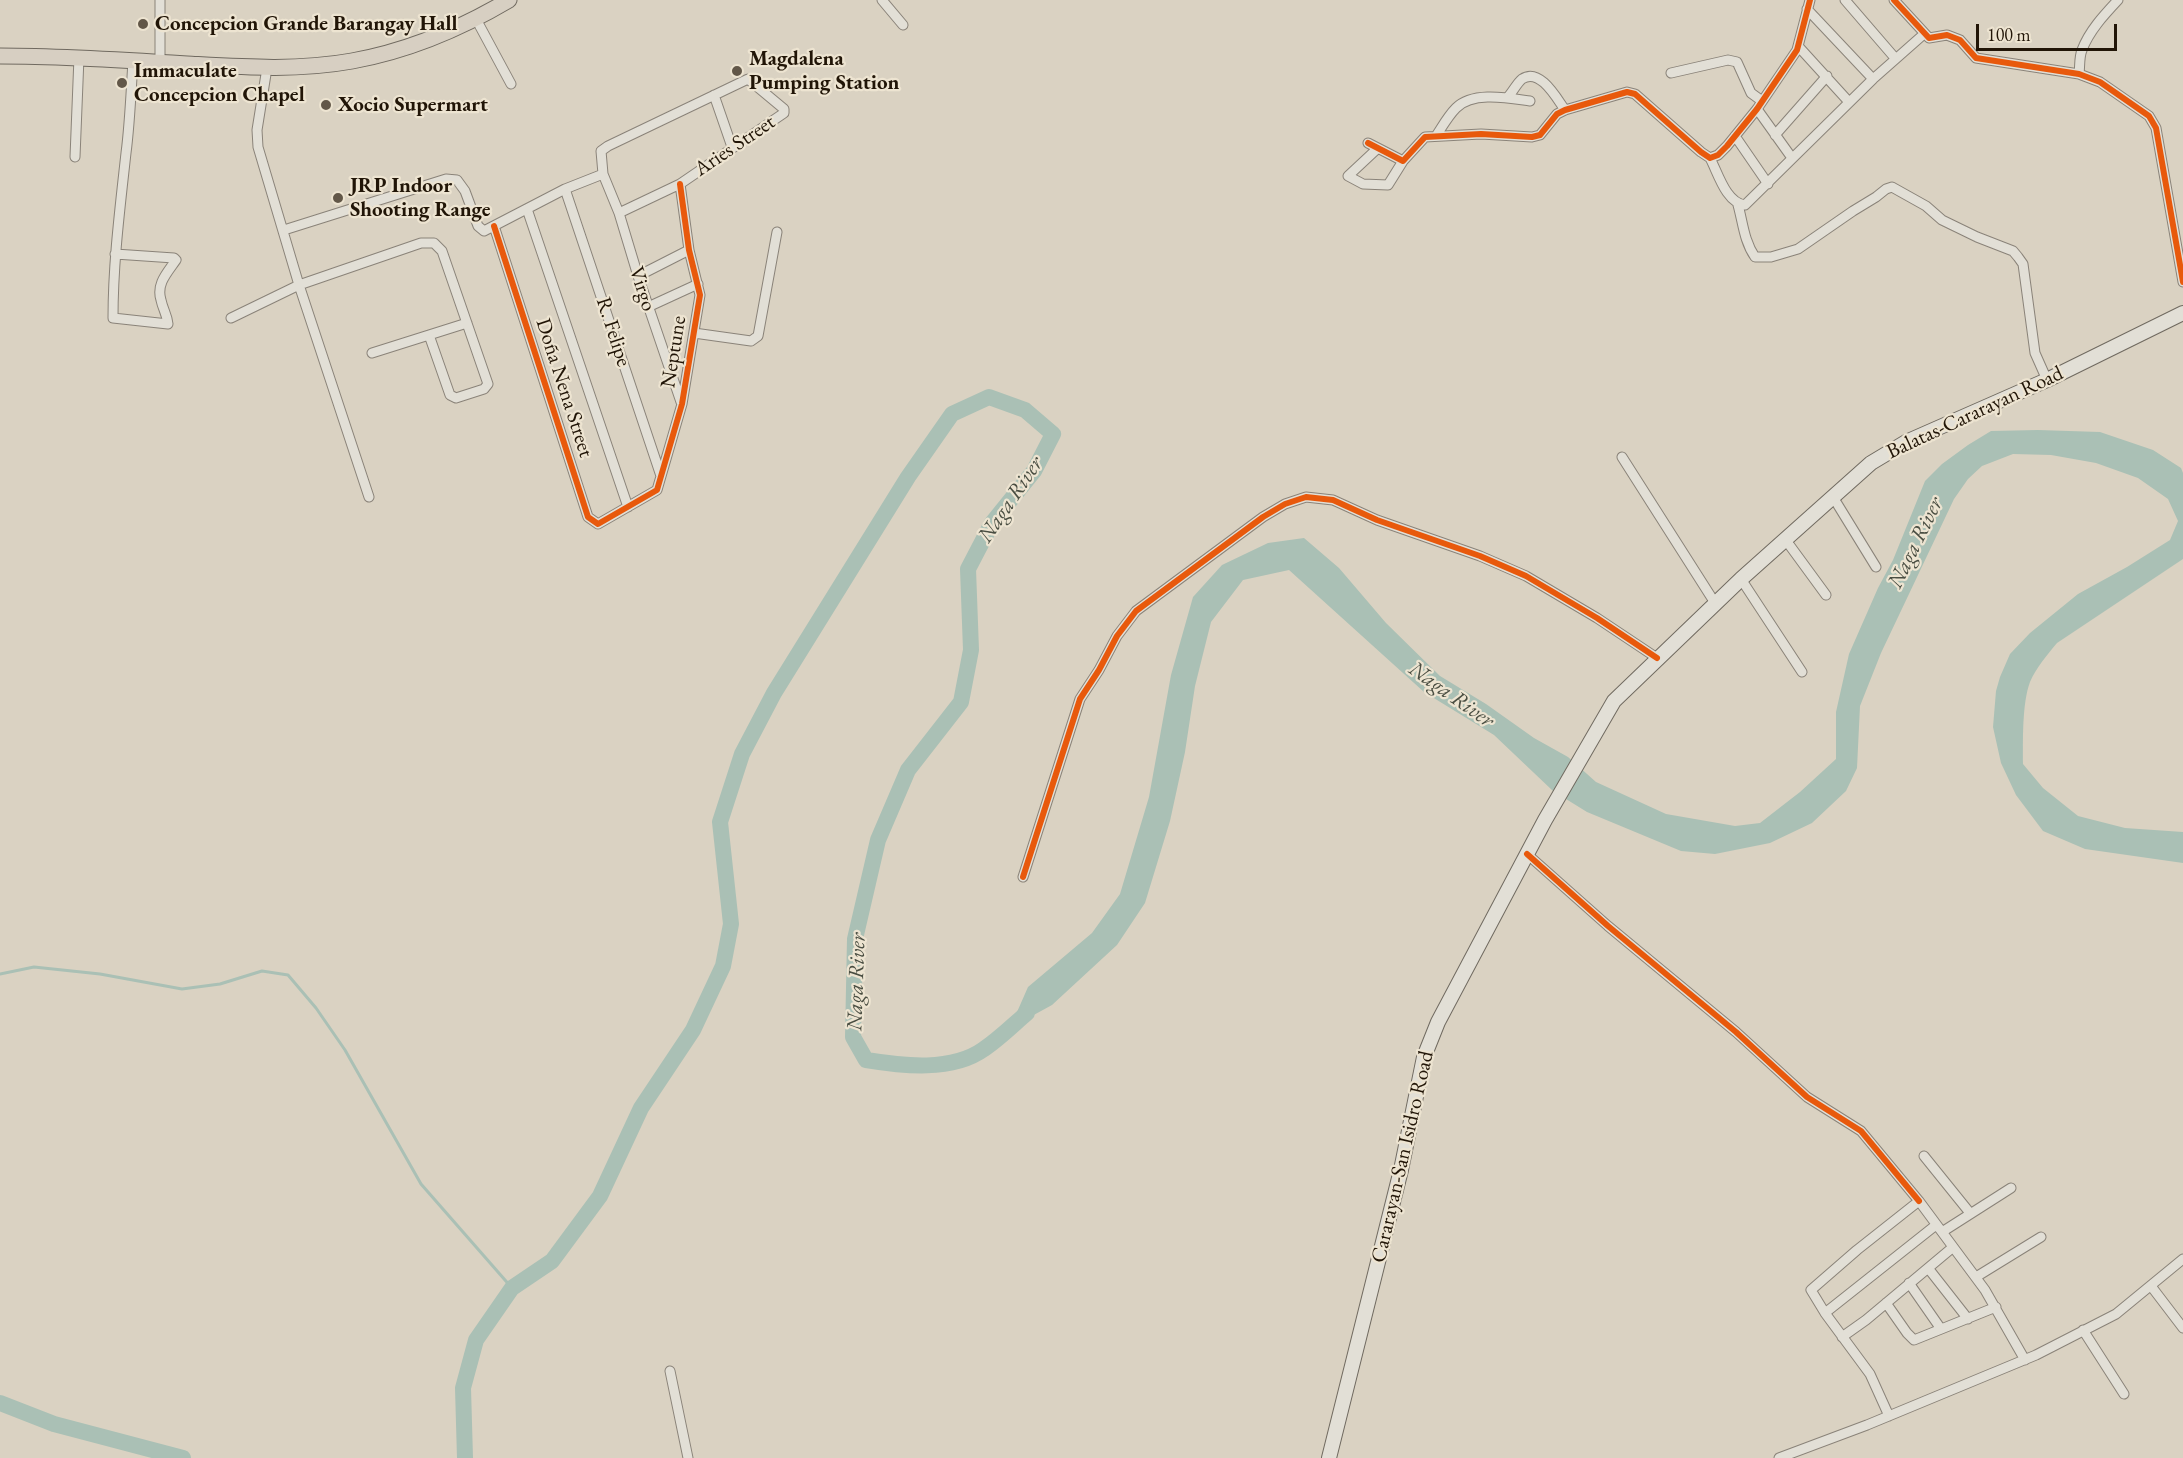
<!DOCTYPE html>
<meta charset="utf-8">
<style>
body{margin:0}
#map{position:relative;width:2183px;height:1458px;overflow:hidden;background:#dad2c2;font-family:"EB Garamond",serif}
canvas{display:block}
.scale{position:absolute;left:1976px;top:24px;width:141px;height:27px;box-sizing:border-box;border:3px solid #211507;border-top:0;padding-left:8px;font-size:18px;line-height:21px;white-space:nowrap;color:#211507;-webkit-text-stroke:4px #ede4d1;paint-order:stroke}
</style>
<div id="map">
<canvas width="2183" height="1458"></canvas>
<div class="scale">100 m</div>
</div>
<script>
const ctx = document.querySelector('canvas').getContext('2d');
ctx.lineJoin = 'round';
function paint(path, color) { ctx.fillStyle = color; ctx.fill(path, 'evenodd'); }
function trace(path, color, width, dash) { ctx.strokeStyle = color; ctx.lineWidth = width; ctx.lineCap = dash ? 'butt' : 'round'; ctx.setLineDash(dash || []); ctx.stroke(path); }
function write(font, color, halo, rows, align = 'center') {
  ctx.font = font + ' "EB Garamond",serif'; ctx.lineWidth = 4.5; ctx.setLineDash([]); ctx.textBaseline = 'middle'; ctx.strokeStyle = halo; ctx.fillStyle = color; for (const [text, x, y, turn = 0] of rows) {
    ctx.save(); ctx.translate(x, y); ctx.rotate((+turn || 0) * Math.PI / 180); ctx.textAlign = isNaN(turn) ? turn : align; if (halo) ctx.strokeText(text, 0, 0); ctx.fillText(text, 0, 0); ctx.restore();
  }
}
paint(new Path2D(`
 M 2038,430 L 2100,432 L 2153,450 L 2181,468 L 2183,473 L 2183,559 L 2057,643 C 2047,655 2036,668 2030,682 C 2022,703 2023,741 2023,764 L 2043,788 L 2078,816 L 2125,828 L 2183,832 L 2183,863 L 2085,849 L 2043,831 L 2016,795 L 2001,763 L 1993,727 L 1996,691 L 2000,677 L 2010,654 L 2030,633 L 2078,594 L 2127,567 L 2170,540 L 2178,521 L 2168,499 L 2138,478 L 2096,463 L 2051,455 L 2013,454 L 1982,466 L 1968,479 L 1954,499 L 1881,653 L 1860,706 L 1857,768 L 1846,791 L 1812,823 L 1770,843 L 1715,854 L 1681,851 L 1587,812 L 1553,791 L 1494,735 L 1424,692 L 1289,570 L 1243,580 L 1211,622 L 1195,686 L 1185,752 L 1170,821 L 1145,903 L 1117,945 L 1052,1005 L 1010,1028 L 1028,987 L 1092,933 L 1120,894 L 1149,797 L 1171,675 L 1193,597 L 1222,565 L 1268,543 L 1304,538 L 1339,568 L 1386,623 L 1440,676 L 1486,704 L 1534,738 L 1568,757 L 1596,782 L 1666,814 L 1735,826 L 1760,823 L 1800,792 L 1836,759 L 1836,712 L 1849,654 L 1878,588 L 1893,560 L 1925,481 L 1942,464 L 1968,445 L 1991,431 Z`), '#aac0b5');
trace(new Path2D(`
 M 0,974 L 34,967 L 100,974 L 182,989 L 220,984 L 262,971 L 288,975 L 316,1008 L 345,1050 L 421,1184 L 512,1288`), '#aac0b5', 3);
trace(new Path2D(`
 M 0,1403 L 54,1424 L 183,1458
 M 465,1458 L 463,1388 L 476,1340 L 512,1288 L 552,1261 L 600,1196 L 641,1108 L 693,1030 L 723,966 L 731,924 L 720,822 L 742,754 L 774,693 L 908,477 L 952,414 L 989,397 L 1025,410 L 1053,434 L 1034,471 L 992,523 L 968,569 L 971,650 L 961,702 L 908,770 L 878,840 L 855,939 L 853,1037 L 866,1060 C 903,1066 952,1072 984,1049 C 999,1039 1013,1025 1027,1013`), '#aac0b5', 16);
const street = new Path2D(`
 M 160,0 L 160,62
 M 882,0 L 903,25
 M 1845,0 L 1895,58
 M 1894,0 L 1929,38 L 1947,35 L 1960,40 L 1976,58 L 2079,74 L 2100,82 L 2149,116 L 2156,128 L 2183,282
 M 1807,9 L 1873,79
 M 476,19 L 511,84
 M 1798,46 L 1849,102
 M 267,68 L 257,130 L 258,147 L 299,285 L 369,497
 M 1671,73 L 1728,60 L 1737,62 L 1751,93 L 1762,101
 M 2079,74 C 2080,67 2079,57 2082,50 C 2089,31 2104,15 2118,0
 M 714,95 L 732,147
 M 1507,98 C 1512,93 1517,83 1522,79 C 1540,67 1557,99 1565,110
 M 1757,109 L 1792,158
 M 1775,135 L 1827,76
 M 1436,136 C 1442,127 1448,116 1456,108 C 1473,91 1508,98 1530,101
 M 1735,136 L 1768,184
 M 1368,143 L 1403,161 L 1425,137 L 1481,134 L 1532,137 L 1540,135 L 1557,114 L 1565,110 L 1627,92 L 1635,94 L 1701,152 L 1710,158 L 1718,155 L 1727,146 L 1757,109 L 1797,50 L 1810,0
 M 1378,148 L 1348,176 L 1363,184 L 1388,185 L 1403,161
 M 75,157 L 79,57
 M 1710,158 C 1718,173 1726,203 1745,205 L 1873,79 L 1924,34
 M 565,189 L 661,476
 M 1738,205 C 1743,223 1744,241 1755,257 L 1771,257 L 1798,249 L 1853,211 L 1876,197 L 1886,189 L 1892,187 L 1926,206 L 1942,220 L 1977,237 L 2013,251 L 2018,257 L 2023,264 L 2035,353 L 2047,380
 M 527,209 L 628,507
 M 619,213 L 680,184 L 784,113 L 784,109 L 748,79 L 608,146 L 601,151 L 603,174 L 619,213 L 638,276 L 681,402
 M 494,226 L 588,517 L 598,524 L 657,490 L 682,404 L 700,295 L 689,250 L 680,184
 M 284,230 L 446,179 L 457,180 L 465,191 L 478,226 L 484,231 L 565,189 L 603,174
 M 115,254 L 174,258 L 176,260 C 167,273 156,284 161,300 C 163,310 167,314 168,324 L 113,318 C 113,263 120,208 126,153 C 130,122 131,91 133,61
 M 638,276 L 689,250
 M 648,307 L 698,284
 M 231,318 L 299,285 L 421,243 L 434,243 L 442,251 L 488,384 L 484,389 L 456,398 L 450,395 L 429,335
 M 694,333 L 751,341 L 758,336 L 777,232
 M 372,353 L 467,323
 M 1622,457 L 1715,603
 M 1833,497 L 1876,567
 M 1785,539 L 1826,595
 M 1741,579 L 1802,672
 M 1527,854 L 1608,926 L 1736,1032 L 1807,1097 L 1861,1131 L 1919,1201
 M 1023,877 L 1080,699 L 1099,670 L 1117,636 L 1136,611 L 1263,517 L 1285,504 L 1306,497 L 1333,500 L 1377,520 L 1480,556 L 1526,576 L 1597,618 L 1657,658
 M 1924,1156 L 1970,1213
 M 1942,1232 L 2011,1188
 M 1928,1268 L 1968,1319
 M 1976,1277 L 2041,1237
 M 1909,1283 L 1941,1329
 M 2151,1286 L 2183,1328
 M 1886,1303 L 1907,1333 L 1914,1340 L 1996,1307
 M 1825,1313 L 1811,1290 L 1857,1250 L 1919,1201 L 1985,1290 L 2025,1360
 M 2083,1330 L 2124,1394
 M 1842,1337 L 1866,1320 L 1952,1248
 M 670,1371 L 688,1458
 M 1889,1416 L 1870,1374 L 1825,1313 L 1936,1225
 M 1779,1458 L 1867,1425 L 2036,1355 L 2116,1314 L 2183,1259`);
const secondary = new Path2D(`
 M 1329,1458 L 1401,1170 L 1424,1057 L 1438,1022 L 1545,820 L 1614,701 L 1741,579 L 1871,463 L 1906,442 L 2047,380 L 2183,313`);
const primary = new Path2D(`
 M 0,56 C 63,56 125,60 187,64 C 242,67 297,71 352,61 C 408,51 460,29 509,0`);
trace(street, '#8a8379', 11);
trace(secondary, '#706a60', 16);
trace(primary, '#706a60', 17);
trace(street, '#e2dfd6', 9);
trace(secondary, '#e2dfd6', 14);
trace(primary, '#d7cfc2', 15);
trace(new Path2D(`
 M 1894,0 L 1929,38 L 1947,35 L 1960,40 L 1976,58 L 2079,74 L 2100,82 L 2149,116 L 2156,128 L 2183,282
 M 1368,143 L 1403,161 L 1425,137 L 1481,134 L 1532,137 L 1540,135 L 1557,114 L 1565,110 L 1627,92 L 1635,94 L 1701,152 L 1710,158 L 1718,155 L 1727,146 L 1757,109 L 1797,50 L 1810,0
 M 494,226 L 588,517 L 598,524 L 657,490 L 682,404 L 700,295 L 689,250 L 680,184
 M 1527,854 L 1608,926 L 1736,1032 L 1807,1097 L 1861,1131 L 1919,1201
 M 1023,877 L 1080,699 L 1099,670 L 1117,636 L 1136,611 L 1263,517 L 1285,504 L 1306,497 L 1333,500 L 1377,520 L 1480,556 L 1526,576 L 1597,618 L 1657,658`), '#e8590c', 6);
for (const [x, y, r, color] of [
 [143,24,6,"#625748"],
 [737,71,6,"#625748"],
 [122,83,6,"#625748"],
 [326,105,6,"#625748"],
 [338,198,6,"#625748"]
]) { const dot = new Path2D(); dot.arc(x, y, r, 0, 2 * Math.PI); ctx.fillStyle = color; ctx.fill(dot); trace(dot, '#ede4d1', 2); }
write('bold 21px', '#211507', '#ede4d1', [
 ["Concepcion Grande Barangay Hall",155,24],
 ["Magdalena",749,59],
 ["Pumping Station",749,83],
 ["Immaculate",134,71],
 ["Concepcion Chapel",134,95],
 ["Xocio Supermart",338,105],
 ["JRP Indoor",350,186],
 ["Shooting Range",350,210]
], 'left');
write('21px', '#211507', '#ede4d1', [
 ["Aries Street",735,146,-34],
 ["Virgo",642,289,72],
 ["R. Felipe",613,332,72],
 ["Neptune",674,352,-81],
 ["Doña Nena Street",564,388,72],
 ["Balatas-Cararayan Road",1975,413,-25],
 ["Cararayan-San Isidro Road",1403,1157,-77]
]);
write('italic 22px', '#4a4e42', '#ede4d1', [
 ["Naga River",1011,500,-56],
 ["Naga River",1916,543,-64],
 ["Naga River",1451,695,35],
 ["Naga River",857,982,-88]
]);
</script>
